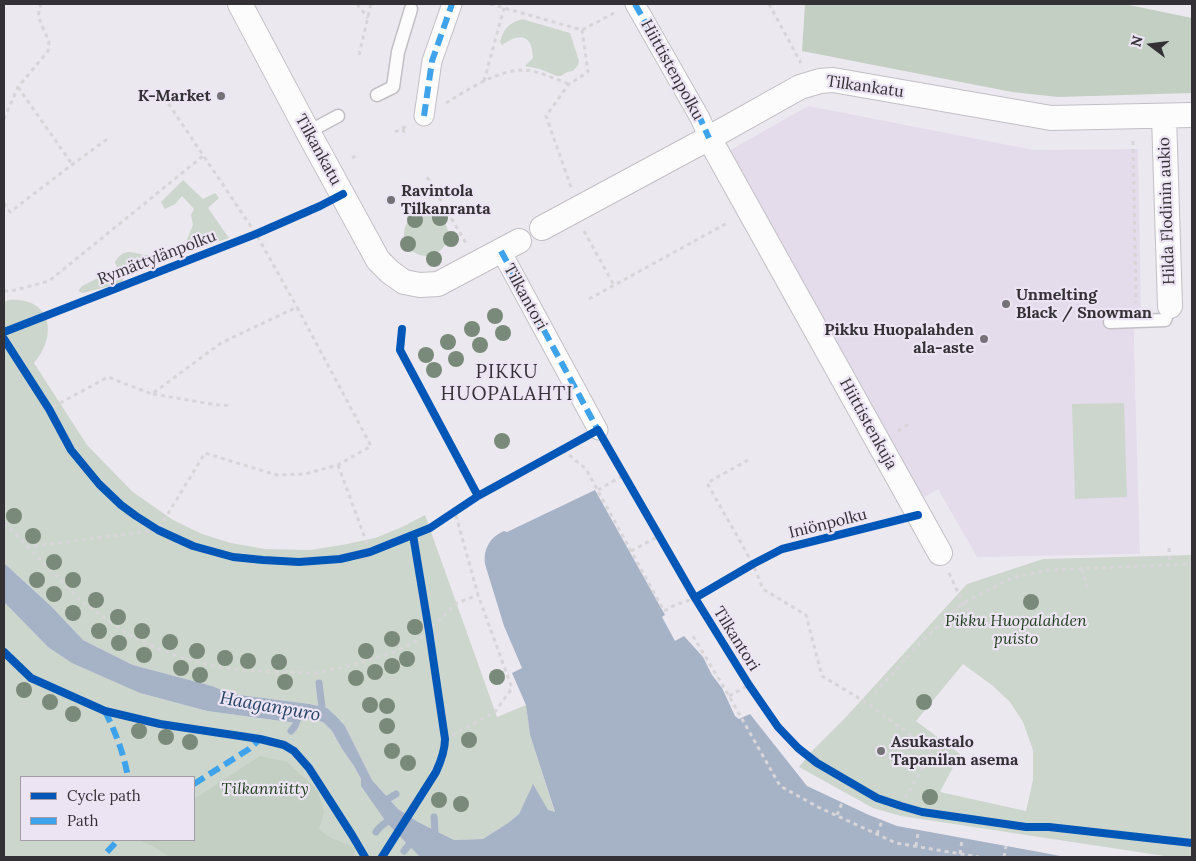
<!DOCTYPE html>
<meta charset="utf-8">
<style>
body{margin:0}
#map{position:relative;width:1196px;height:861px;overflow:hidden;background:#ece8f0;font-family:Lora,serif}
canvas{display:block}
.frame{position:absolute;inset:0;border:5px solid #343136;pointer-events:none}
.legend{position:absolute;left:20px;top:776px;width:175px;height:65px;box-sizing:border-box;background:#ece4f3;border:1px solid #a29ca7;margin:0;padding:6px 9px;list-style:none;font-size:15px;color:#343136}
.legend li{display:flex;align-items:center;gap:10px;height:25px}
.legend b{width:25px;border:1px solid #a29ca7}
.north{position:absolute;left:1126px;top:20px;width:50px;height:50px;-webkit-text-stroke:4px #ece4f3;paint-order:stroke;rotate:285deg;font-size:14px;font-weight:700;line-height:20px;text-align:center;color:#343136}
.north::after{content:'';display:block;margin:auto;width:18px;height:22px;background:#343136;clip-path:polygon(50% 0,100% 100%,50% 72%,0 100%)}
</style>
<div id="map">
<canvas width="1196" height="861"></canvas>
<div class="frame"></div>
<ul class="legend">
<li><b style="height:6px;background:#0057b8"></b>Cycle path</li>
<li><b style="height:6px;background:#3ea3eb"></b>Path</li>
</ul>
<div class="north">N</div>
</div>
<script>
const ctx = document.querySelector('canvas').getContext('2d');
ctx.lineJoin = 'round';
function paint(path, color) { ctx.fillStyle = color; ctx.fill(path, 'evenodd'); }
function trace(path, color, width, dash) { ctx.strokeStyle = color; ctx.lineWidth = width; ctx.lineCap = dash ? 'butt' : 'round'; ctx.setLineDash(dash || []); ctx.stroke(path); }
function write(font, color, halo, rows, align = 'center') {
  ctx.font = font + ' Lora,serif'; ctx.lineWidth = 4.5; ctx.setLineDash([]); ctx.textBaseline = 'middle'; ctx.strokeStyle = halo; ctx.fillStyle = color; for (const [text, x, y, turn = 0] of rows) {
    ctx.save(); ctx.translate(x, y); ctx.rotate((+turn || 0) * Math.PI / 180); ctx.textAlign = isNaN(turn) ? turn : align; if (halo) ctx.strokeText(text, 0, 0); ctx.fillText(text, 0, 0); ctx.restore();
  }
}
paint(new Path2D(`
 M 808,106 L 1034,150 L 1138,149 L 1141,314 L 1134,330 L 1134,348 L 1140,554 L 977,557 L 938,489 L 921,499 L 729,151 Z`), '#e4dceb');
paint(new Path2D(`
 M 522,19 L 570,33 L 579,61 L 578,65 L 573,71 L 567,72 L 561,76 L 557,76 L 540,69 L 525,66 L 533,58 C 532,33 519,33 502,45 L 500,42 C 504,28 508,24 522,19 Z
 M 183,180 L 203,199 L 215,193 L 219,198 L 208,208 L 229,238 L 148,266 C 129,262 128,266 122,283 L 83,293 L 78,291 L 82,286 L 102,276 L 118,270 L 115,262 C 126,244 136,256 150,255 C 158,255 177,247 185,244 L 193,225 L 191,215 L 194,209 L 182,196 L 175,204 L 165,209 L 161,202 Z
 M404 234a22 22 0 1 1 44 0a22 22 0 1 1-44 0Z
 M 9,300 C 52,297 58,336 34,363 L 87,445 L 121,480 L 133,492 L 173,520 L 202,534 L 231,543 L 265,549 L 310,550 L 342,545 L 375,538 L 402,527 L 425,515 L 497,717 L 526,705 L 530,735 L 555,813 L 548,811 L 533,785 L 519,814 L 508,823 L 483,839 L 454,840 L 418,822 L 398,809 L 372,780 L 345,726 L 337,717 L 327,708 L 310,704 L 232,694 L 212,686 L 133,665 L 83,640 L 52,607 L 4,563 L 4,302 Z
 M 1124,403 L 1127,497 L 1075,499 L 1072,404 Z
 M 1192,555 L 1192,857 L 1171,857 L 901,816 L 873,808 L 799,767 L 813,750 L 846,717 L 967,584 L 1043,559 ZM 963,664 L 993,686 L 1010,702 L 1023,722 L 1033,750 L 1033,780 L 1026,811 L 940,792 L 960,754 L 916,721 Z
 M 4,602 L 48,647 L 140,693 L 207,711 L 296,723 L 305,718 L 323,722 L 332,731 L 342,749 L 354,766 L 361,779 L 361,786 L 420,857 L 4,857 ZM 21,777 L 194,777 L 194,840 L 21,840 Z`), '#ccd6cc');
paint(new Path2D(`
 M 805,4 L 1124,4 L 1192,18 L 1192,93 L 1058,97 L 1012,92 L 802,51 Z
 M 260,756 L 287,762 L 318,791 L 324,812 L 319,829 L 329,837 L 355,848 L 354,857 L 169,857 L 155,847 L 138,840 L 194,840 L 194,799 Z`), '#c4cfc4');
paint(new Path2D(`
 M 595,490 L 665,615 L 662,617 L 675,641 L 684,636 L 703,657 L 712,675 L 722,688 L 735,716 L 739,719 L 750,714 L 807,786 L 869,815 L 897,826 L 1050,854 L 1065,857 L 420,857 L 387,823 L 361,786 L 361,779 L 354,766 L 342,749 L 332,731 L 323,722 L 305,718 L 296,723 L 207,711 L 140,693 L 72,663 L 48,647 L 4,602 L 4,563 L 52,607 L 83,640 L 133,665 L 212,686 L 232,694 L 310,704 L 327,708 L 337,717 L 345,726 L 372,780 L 398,809 L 418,822 L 454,840 L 483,839 L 508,823 L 519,814 L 533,784 L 548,810 L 555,812 L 530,735 L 526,705 L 512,673 L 522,668 L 504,626 L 485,564 C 483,549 490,537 504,531 L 507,532 Z`), '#a6b2c6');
trace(new Path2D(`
 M 319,683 L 322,707 L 319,714
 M 291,731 L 295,726 L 299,716
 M 383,802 L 396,794
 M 376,832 C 380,825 388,822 394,816
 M 432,839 L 435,831 L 434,817
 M 404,851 L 414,838`), '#a6b2c6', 7);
const service = new Path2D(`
 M 377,95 L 393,87 L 398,52 L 411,9
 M 308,132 L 338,116
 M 1110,322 L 1165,320 L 1170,306`);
const pedestrian = new Path2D(`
 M 635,4 L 700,118 L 709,138
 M 424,116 L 432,61 L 452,4
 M 501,251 L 598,430`);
const minor = new Path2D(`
 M 240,4 L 308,132 L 378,260 L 390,272 L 404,282 L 420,285 L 438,284 L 519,241
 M 1164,116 L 1170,306
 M 709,138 L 940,553
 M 542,228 L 709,138 L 800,87 L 820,81 L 833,80 L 1051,118 L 1192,115`);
trace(service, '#c2bfc5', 15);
trace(pedestrian, '#c2bfc5', 21);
trace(minor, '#c2bfc5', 26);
trace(new Path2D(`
 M 357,4 L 368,18
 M 490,4 L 582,30 L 616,12
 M 769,4 L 801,63
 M 359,55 L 371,4
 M 484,81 L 504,8
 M 18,87 L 72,164
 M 164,97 L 256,234 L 297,307
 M 446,103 C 469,89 497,70 524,70 C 539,71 555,79 569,84
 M 4,119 L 18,87 L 48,51 L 49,42 L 38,16 L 41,4
 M 403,129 L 405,136
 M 395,132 L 407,126
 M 1133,141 L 1136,303
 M 352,158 L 359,154
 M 427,177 L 466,243
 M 571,187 L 546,116 L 569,84 L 588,72 L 582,30
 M 4,203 L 10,212 L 73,164 L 110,137
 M 584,231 L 614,285
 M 4,291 L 15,290 L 49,281 L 203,156
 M 589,299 L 729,222
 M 153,394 L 217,405 L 223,405 L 231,406
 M 898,431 L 910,423
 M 563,450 L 586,469 L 664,611 L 673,606 L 695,598
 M 748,460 L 707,483 L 753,564 L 763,589 L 806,615 L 822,676 L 867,703 L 932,751 L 901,806
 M 338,465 L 370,552
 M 598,490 L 624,475
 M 4,523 L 81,601 L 126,633 L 152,646 L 180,657 L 209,665 L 241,670 L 278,672 L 315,673 L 348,666 L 397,651 L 420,639 L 457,603 L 478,595
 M 26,547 L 158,530 L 205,453 L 237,463 L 277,475 L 305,474 L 338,465 L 371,446 L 297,307 L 221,343 L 152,394 L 108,377 L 49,409
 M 1169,548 L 1170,564
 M 631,551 L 659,536
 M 1082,569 L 1087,587
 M 949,573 L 963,603 L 972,616
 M 693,636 L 729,696 L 780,786 L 818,807 L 896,843 L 979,857
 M 875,693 L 919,644 L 963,603 L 1012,578 L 1049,570 L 1192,564
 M 729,696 L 749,685
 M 445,739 L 495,712 L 512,688 L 478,595 L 455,512
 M 837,815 L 842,803
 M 877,834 L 882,821
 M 916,846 L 918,833
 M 960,854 L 962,840
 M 1004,857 L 1006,846`), '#d7d5d8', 3, [4, 4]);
trace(service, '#fcfcfd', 12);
trace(pedestrian, '#fcfcfd', 19);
trace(minor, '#fcfcfd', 24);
trace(new Path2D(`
 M 635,4 L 700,118 L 709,138
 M 424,116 L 432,61 L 452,4
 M 501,251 L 598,430
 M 105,711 C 116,734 123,751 128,777
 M 194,784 L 249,749 L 260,739
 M 107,852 L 118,840`), '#3ea3eb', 6, [12, 6]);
trace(new Path2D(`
 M 402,329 L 400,350 L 478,496
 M 4,332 L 256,234 L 320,206 L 343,194
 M 4,339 L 49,409 L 71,450 L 99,484 L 121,505 L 136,516 L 158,530 L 193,546 L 233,557 L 263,560 L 299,562 L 340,559 L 370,552 L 430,528 L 478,496 L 598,430 L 695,598 L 749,685 L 778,727 L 798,748 L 817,763 L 877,798 L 901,806 L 922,812 L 1026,827 L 1049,827 L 1192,843
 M 695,598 L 753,564 L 782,549 L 918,515
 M 4,652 L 31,678 L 105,711 L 160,724 L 260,739 L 284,745 L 294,751 L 309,768 L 352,835 L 365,857
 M 382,857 L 436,772 C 441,761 445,751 445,739 L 429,631 L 413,535`), '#0057b8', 8);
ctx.fillStyle = '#7a8a7a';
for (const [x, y] of [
 [440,218],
 [415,220],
 [451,239],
 [408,244],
 [434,259],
 [495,316],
 [472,329],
 [503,333],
 [448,342],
 [480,345],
 [426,355],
 [456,359],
 [434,370],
 [502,441],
 [14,516],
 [33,536],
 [54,562],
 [37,580],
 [73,580],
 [54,594],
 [96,600],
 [1031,602],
 [73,613],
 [118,617],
 [415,627],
 [99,631],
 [142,631],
 [392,639],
 [170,642],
 [119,643],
 [197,651],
 [366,651],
 [144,655],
 [225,658],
 [407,659],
 [248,661],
 [279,662],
 [392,666],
 [181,668],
 [375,672],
 [200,675],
 [497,677],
 [356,678],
 [285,682],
 [24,690],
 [50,702],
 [924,702],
 [370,705],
 [387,706],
 [73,714],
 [387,726],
 [139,731],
 [166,737],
 [469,740],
 [190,742],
 [392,751],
 [408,763],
 [930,797],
 [439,800],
 [461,804]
]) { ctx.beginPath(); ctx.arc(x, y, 8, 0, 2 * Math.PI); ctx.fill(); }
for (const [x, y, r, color] of [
 [221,96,5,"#747177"],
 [391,200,5,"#747177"],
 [1006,304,5,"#747177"],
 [984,339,5,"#747177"],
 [881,751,5,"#747177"]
]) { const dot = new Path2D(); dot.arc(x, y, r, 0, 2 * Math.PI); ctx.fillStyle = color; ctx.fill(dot); trace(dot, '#ece4f3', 2); }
write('16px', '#343136', '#ece4f3', [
 ["Hiittistenpolku",672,70,61],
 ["Tilkankatu",865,87,8],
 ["Tilkankatu",318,150,61],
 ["Hilda Flodinin aukio",1167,211,-92],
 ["Rymättylänpolku",157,258,-21],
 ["Tilkantori",525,297,61],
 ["Hiittistenkuja",868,424,61],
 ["Iniönpolku",828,524,-14],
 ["Tilkantori",736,639,58]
]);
write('bold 16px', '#343136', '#ece4f3', [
 ["K-Market",211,96,"right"],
 ["Ravintola",401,191],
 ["Tilkanranta",401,209],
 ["Unmelting",1016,295],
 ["Black / Snowman",1016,313],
 ["Pikku Huopalahden",974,330,"right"],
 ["ala-aste",974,348,"right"],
 ["Asukastalo",891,742],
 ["Tapanilan asema",891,760]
], 'left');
write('italic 16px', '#1d3e19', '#ece4f3', [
 ["Pikku Huopalahden",1016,621],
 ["puisto",1016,639],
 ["Tilkanniitty",265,789]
]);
write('italic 18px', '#234065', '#ece4f3', [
 ["Haaganpuro",270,707,10]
]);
ctx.letterSpacing = '1px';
write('19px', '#343136', '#ece4f3', [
 ["PIKKU",507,373],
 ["HUOPALAHTI",507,395]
]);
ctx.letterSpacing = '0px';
</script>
